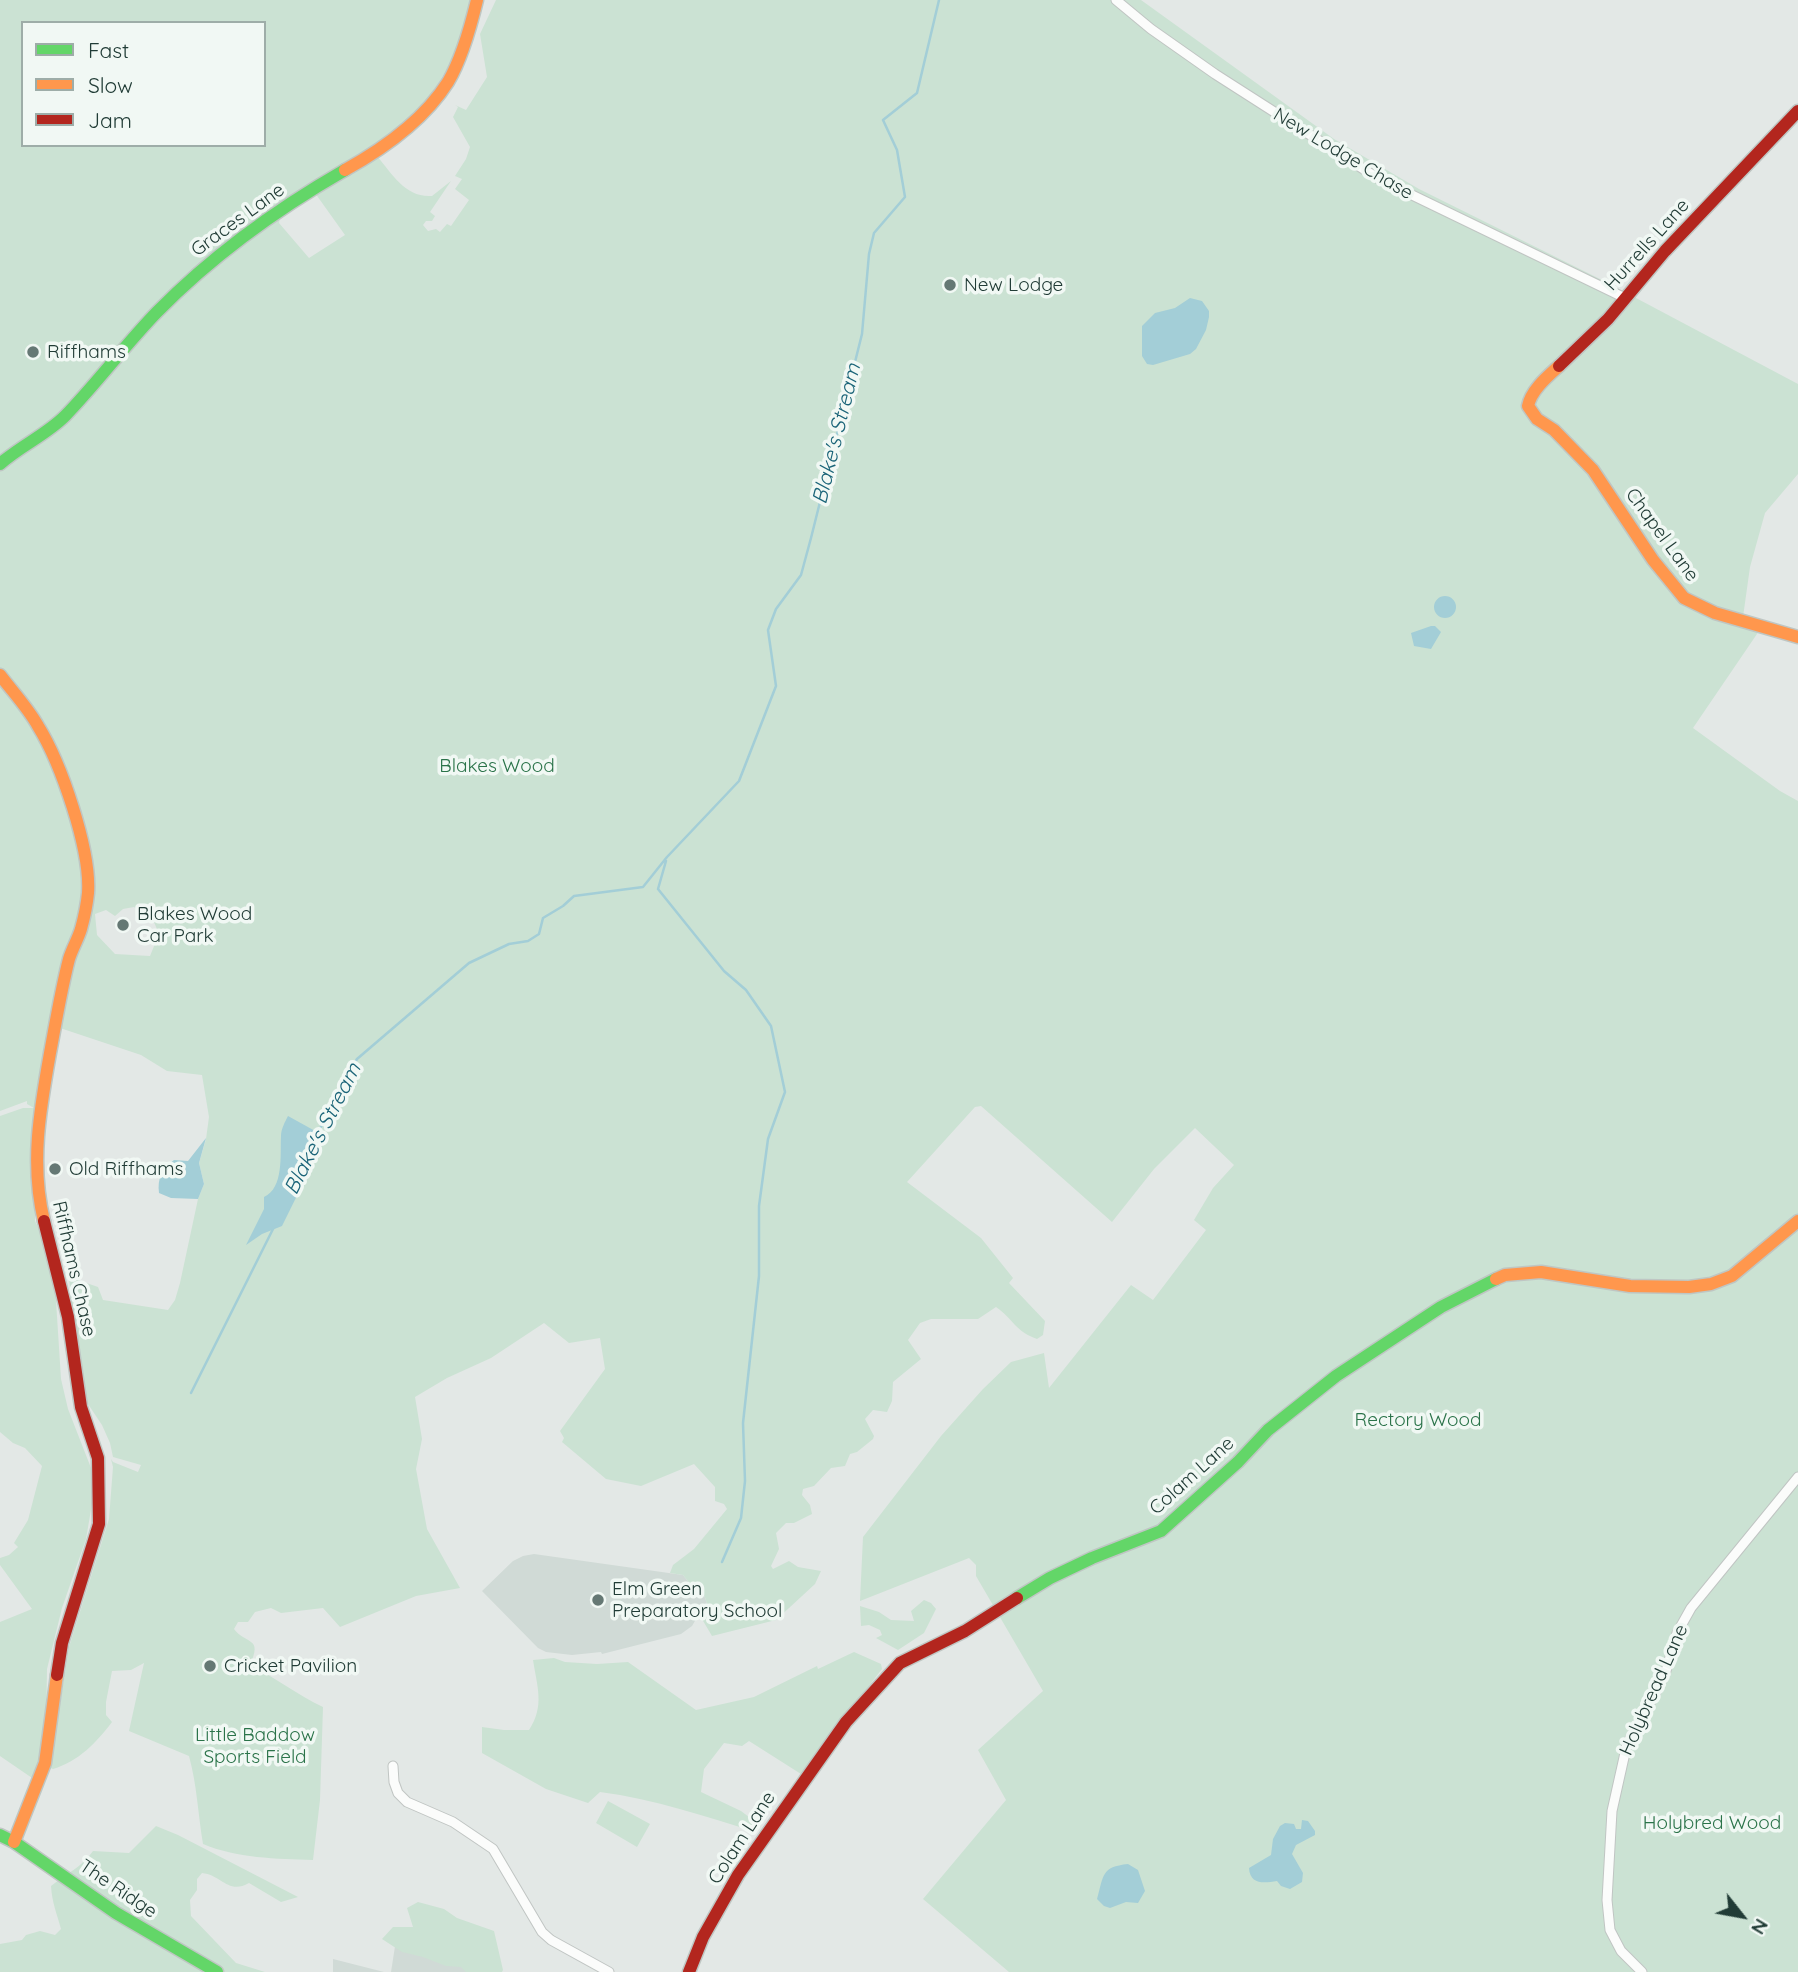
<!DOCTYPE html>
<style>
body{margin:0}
#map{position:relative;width:1798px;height:1972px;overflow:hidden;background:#e3e8e6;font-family:Quicksand,sans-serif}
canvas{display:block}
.legend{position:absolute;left:21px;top:21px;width:245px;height:126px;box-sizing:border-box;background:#f1f8f4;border:2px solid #9eada8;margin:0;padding:9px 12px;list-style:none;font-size:21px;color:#213c36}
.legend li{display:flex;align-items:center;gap:14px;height:35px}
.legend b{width:35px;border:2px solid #9eada8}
.north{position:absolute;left:1707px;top:1881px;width:70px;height:70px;-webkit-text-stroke:5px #f1f8f4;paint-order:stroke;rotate:121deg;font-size:19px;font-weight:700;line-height:28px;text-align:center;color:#213c36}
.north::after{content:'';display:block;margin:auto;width:24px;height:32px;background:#213c36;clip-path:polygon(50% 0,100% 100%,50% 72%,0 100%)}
</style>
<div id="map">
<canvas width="1798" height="1972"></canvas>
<ul class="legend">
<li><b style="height:9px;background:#63d668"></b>Fast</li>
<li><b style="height:9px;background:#ff974d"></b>Slow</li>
<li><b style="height:9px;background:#b3261e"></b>Jam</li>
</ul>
<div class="north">N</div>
</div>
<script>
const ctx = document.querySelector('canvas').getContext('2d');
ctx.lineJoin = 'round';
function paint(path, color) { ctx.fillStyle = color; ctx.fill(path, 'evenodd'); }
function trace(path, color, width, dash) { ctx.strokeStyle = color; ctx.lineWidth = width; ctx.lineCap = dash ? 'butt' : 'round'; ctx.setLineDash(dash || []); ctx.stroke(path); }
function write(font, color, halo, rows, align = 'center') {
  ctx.font = font + ' Quicksand,sans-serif'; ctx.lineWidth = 7; ctx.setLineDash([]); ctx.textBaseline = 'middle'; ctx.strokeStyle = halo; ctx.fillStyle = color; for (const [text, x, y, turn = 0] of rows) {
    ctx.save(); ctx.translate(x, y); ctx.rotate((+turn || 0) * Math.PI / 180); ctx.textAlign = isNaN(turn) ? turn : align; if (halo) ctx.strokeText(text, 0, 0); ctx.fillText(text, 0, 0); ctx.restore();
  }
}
paint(new Path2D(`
 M 534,1554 L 683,1575 L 696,1591 L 704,1595 L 708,1606 L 699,1614 L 692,1626 L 681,1634 L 602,1654 L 601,1652 L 572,1655 L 546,1652 L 538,1648 L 482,1591 L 513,1561 L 523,1556 Z
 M 396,1940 L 440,1953 L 472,1972 L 391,1972 Z
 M 333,1959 L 384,1972 L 333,1972 Z`), '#d0dad6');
paint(new Path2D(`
 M 0,0 L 472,0 C 464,43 441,87 411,118 C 381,150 323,176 284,199 L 279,223 L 309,258 L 345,235 L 315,193 L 377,156 C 392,174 406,198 432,196 L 451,181 L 430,212 L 435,216 L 432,221 L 426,221 L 423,225 L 428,231 L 436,229 L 440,232 L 447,224 L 451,226 L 469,200 L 455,189 L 462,179 L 455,176 L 466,159 L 470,147 L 453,117 L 458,107 L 455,105 L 466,110 L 487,77 L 480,34 L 496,0 L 1141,0 L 1334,139 L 1419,189 L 1604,281 L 1798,384 L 1798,474 L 1765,513 L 1750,567 L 1743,617 L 1759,631 L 1693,728 L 1780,791 L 1798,801 L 1798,1972 L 1009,1972 L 923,1899 L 1006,1800 L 978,1750 L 1043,1691 L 976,1576 L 976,1565 L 969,1558 L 860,1601 L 863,1537 L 941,1436 L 983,1389 L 1011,1362 L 1044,1353 L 1049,1388 L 1131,1285 L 1153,1300 L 1206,1230 L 1194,1220 L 1213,1188 L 1234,1165 L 1195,1128 L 1154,1169 L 1112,1222 L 981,1106 L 975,1107 L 907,1182 L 981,1238 L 1013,1278 L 1009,1283 L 1045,1321 L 1043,1335 L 1037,1339 C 1016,1332 1013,1319 996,1307 L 978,1319 L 931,1319 L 920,1323 L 908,1340 L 921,1359 L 893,1382 L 892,1401 L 887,1412 L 873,1410 L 865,1419 L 874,1436 L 873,1439 L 857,1452 L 850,1454 L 845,1466 L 831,1468 L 814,1486 L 803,1489 L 802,1495 L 810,1505 L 812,1514 L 794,1523 L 786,1523 L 776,1533 L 779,1549 L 771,1566 L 773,1569 L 789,1561 L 798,1567 L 821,1571 L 815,1584 L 776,1620 L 712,1636 L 699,1614 L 708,1606 L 704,1595 L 696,1591 L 683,1575 L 670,1573 L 673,1565 L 694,1549 L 727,1509 L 724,1504 L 715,1501 L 715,1487 L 694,1464 L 641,1486 L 606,1479 L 562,1442 L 564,1438 L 560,1431 L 605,1369 L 600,1338 L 569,1343 L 544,1323 L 491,1358 L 447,1378 L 415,1397 L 422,1439 L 416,1469 L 427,1529 L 460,1588 L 416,1596 L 340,1627 L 323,1608 L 281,1613 L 271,1608 L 255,1612 L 248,1622 L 238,1622 L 234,1629 C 246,1645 263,1636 250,1665 C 275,1677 297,1695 323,1707 L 320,1800 L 313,1860 C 277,1859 236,1858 203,1844 C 198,1814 197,1785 189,1756 L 129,1731 L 144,1663 L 131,1670 L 112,1671 L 106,1702 L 106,1715 L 112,1722 C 96,1743 79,1761 53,1769 L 50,1768 L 69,1647 L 109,1519 L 113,1467 L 111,1459 L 113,1462 L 138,1472 L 141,1465 L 113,1457 L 110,1443 L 102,1425 L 80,1392 L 69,1277 L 98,1287 L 103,1300 L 168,1310 L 175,1300 L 180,1283 L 198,1199 L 204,1184 L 199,1163 L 206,1139 L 209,1117 L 202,1075 L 167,1071 L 141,1055 L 51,1025 L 44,1049 L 36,1109 L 35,1221 L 45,1241 L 55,1285 L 61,1379 L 68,1409 L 91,1468 L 92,1504 L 86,1539 L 62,1608 L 47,1669 L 46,1728 L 42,1756 L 35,1780 L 0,1756 L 0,1622 L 32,1609 L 0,1565 L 0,1558 L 9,1555 L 18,1547 L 14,1543 L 28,1520 L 42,1466 L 25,1448 L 13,1443 L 0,1432 L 0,1116 L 23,1108 L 34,1108 L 27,1104 L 27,1101 L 0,1111 ZM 23,23 L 264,23 L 264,145 L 23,145 ZM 134,907 L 154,922 L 159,934 L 150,956 L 115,954 L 97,935 L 95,914 L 106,910 L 115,916 L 123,909 Z
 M 924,1600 L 931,1603 L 936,1609 L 924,1633 L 898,1650 L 876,1638 L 882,1635 L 880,1630 L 869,1625 L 861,1626 L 860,1606 L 879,1612 L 891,1620 L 914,1621 L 911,1611 Z
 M 854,1652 L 881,1664 L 882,1669 L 801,1774 L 749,1741 L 742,1746 L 724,1743 L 704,1769 L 701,1792 L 741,1811 L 761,1826 L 756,1832 C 704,1816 654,1799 600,1792 L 588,1803 L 546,1789 L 482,1753 L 482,1727 L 504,1730 L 529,1730 C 545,1706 537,1686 533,1660 L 554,1658 L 565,1662 L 597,1664 L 628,1662 L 696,1710 L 754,1697 L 817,1666 L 818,1669 Z
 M 608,1801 L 650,1824 L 637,1847 L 596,1823 Z
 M 156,1826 L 178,1835 L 298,1897 L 281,1902 L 249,1883 C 228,1895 222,1875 202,1873 L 197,1879 L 197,1890 L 190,1900 L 191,1916 L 236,1963 L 265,1972 L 0,1972 L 0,1944 L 22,1940 L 26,1935 L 40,1931 L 55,1935 L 61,1929 C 57,1914 52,1903 51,1886 C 66,1874 82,1867 93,1851 L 129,1853 Z
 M 418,1902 L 444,1909 L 457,1918 L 494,1931 L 503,1970 L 502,1972 L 466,1972 L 461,1967 L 446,1966 L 423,1957 L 402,1952 L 382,1939 L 393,1927 L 413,1927 L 407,1908 Z`), '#cbe2d3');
paint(new Path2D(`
 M 1190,298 L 1202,301 L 1209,311 L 1209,317 L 1206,330 L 1196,349 L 1190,354 L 1153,365 L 1147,364 L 1142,356 L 1142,326 L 1155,313 L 1175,308 Z
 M1434 607a11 11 0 1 1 22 0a11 11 0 1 1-22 0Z
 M 1431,626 L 1435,626 L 1441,632 L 1431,649 L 1414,646 L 1411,633 Z
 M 288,1116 L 326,1137 L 282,1226 L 262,1234 L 246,1245 L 264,1209 L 264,1197 C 284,1188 280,1155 281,1136 C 281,1129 285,1122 288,1116 Z
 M 206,1138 L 199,1163 L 204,1184 L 198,1199 L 171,1198 L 159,1193 C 157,1179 162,1168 174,1160 L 188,1161 Z
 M 1302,1820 L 1308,1821 L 1315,1831 L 1315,1835 L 1296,1845 L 1292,1854 L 1303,1873 L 1302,1882 L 1290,1889 L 1281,1886 L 1277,1881 C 1264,1883 1250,1885 1249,1868 L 1271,1855 L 1273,1839 L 1280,1826 L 1285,1823 L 1294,1824 L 1296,1829 L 1301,1829 Z
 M 1128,1864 L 1138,1870 L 1145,1891 L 1138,1903 L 1126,1902 L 1110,1908 L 1104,1906 L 1097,1899 C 1104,1875 1101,1867 1128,1864 Z`), '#a3ced7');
trace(new Path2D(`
 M 666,861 L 658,889 L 724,971 L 746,990 L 771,1026 L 785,1092 L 768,1139 L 759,1206 L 759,1276 L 743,1423 L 745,1481 L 741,1518 L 722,1562
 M 317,1136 L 332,1102 L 357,1059 L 469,963 L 509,944 L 528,941 L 539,934 L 543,918 L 563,906 L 574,896 L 643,887 L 667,857 L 739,781 L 776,686 L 768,630 L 776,609 L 801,575 L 811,538 L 862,334 L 869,254 L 874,233 L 905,197 L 897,150 L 883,120 L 917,93 L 939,0
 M 191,1393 L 274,1227`), '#a3ced7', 2.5);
const street = new Path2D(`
 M 1116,0 L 1151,29 L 1215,74 L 1379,179 L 1625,298
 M 393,1766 L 394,1782 L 398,1793 L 407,1802 L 453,1822 L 493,1849 L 542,1932 L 551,1940 L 609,1972
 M 1642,1972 L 1621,1951 L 1610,1930 L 1607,1900 L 1612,1811 L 1627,1744 L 1656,1692 L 1666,1671 L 1677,1633 L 1691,1608 L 1798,1477`);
const fast = new Path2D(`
 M 0,464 C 20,446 46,435 65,416 C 97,383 125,345 157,312 C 212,256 277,209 345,170
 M 1017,1598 L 1050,1578 L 1092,1558 L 1161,1531 L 1238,1462 L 1268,1430 L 1336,1376 L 1441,1307 L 1496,1279
 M 0,1835 L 14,1842 L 116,1913 L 217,1972`);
const slow = new Path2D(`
 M 345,170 C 383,149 424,120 448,82 C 461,60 471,25 477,0
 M 1559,366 C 1548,376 1531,390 1528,406 L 1537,419 L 1554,430 L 1593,470 L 1653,560 L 1684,598 L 1715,613 L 1798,637
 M 0,675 C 13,692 28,708 38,726 C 61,763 91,850 88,893 C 87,904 84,918 81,929 C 78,939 72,949 69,959 C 61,990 56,1021 50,1053 C 40,1109 30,1164 44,1221
 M 1496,1279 L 1505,1275 L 1541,1272 L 1630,1286 L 1689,1287 L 1711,1284 L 1732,1276 L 1798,1221
 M 14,1842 L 45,1763 L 57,1675`);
const jam = new Path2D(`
 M 1559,366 L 1608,319 L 1665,251 L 1798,111
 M 44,1221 L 68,1317 L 81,1407 L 98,1458 L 99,1524 L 62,1643 L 57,1675
 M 689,1972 L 703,1937 L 738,1875 L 846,1722 L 900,1663 L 965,1631 L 1017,1598`);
trace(street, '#c0c5c3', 11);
trace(fast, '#bfc6c3', 15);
trace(slow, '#bfc6c3', 15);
trace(jam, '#bfc6c3', 15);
trace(street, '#fbfcfb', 9);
trace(fast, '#63d668', 12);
trace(slow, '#ff974d', 12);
trace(jam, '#b3261e', 12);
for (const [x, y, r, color] of [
 [950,285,7,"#657874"],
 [33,352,7,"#657874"],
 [123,925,7,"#657874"],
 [55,1169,7,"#657874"],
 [598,1600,7,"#657874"],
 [210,1666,7,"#657874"]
]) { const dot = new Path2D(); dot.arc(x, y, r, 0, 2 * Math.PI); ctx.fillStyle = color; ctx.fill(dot); trace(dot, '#f1f8f4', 2.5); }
write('19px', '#213c36', '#f1f8f4', [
 ["New Lodge Chase",1343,154,31],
 ["Graces Lane",238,220,-36],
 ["Hurrells Lane",1647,245,-48],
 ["Chapel Lane",1662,535,54],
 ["Riffhams Chase",74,1269,77],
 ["Colam Lane",1192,1476,-42],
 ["Holybread Lane",1654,1690,-66],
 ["Colam Lane",742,1838,-57],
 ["The Ridge",118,1889,34]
]);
write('19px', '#213c36', '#f1f8f4', [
 ["New Lodge",964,285],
 ["Riffhams",47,352],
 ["Blakes Wood",137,914],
 ["Car Park",137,936],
 ["Old Riffhams",69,1169],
 ["Elm Green",612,1589],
 ["Preparatory School",612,1611],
 ["Cricket Pavilion",224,1666]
], 'left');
write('19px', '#2a7349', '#f1f8f4', [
 ["Blakes Wood",497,766],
 ["Rectory Wood",1418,1420],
 ["Little Baddow",255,1735],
 ["Sports Field",255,1757],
 ["Holybred Wood",1712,1823]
]);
write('italic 21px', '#1a6478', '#f1f8f4', [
 ["Blake's Stream",837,434,-76],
 ["Blake's Stream",323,1129,-63]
]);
</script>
